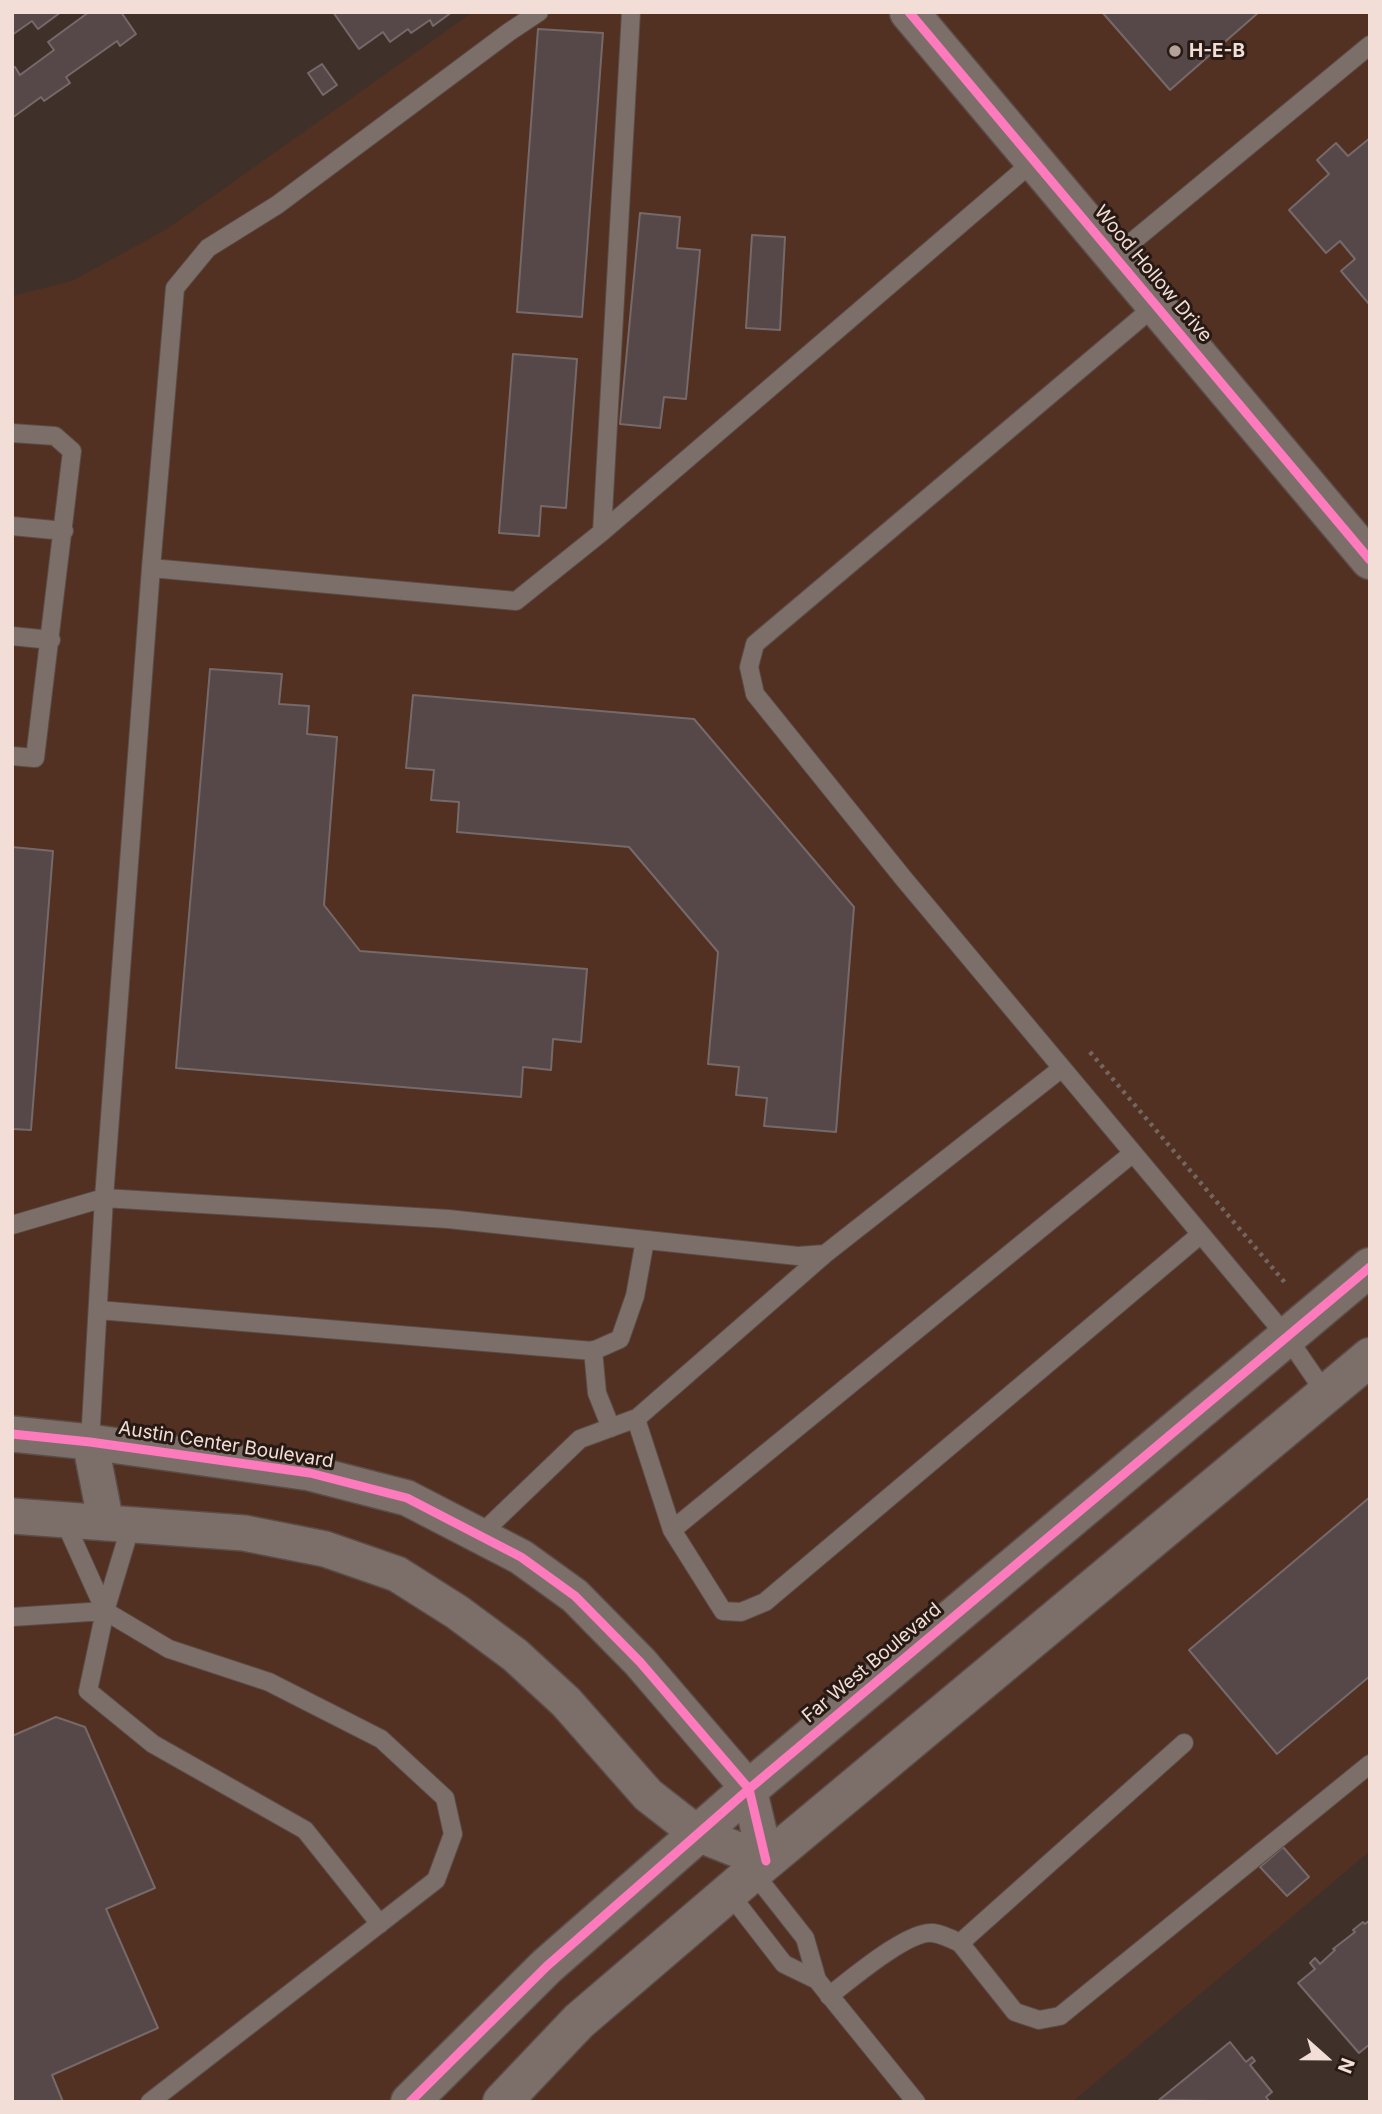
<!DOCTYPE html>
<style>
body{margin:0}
#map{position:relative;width:1382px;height:2114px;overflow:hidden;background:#40302a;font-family:Inter,sans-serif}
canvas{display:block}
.frame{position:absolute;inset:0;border:14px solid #f2ded6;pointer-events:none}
.north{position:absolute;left:1291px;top:2023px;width:70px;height:70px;-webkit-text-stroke:5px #271913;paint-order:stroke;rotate:111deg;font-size:19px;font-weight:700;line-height:28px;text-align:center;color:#f2ded6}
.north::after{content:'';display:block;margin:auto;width:24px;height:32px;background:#f2ded6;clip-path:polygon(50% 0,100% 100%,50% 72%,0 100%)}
</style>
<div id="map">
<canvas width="1382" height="2114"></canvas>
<div class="frame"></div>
<div class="north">N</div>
</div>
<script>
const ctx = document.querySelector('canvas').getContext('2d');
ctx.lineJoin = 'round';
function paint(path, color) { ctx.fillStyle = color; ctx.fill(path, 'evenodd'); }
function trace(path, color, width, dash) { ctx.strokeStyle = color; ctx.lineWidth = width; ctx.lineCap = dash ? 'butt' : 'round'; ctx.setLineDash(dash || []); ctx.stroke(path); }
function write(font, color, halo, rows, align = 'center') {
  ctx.font = font + ' Inter,sans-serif'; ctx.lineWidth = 6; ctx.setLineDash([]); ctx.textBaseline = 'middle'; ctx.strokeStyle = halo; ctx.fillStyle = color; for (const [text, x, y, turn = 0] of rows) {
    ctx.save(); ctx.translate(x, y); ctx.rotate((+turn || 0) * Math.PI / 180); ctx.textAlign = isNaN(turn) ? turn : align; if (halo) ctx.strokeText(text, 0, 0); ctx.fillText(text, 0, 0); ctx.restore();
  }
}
paint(new Path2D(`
 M 473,12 L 1370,12 L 1370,1851 L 1072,2102 L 12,2102 L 12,296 L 72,281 L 167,229 Z`), '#523122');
const building = new Path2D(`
 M 12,12 L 61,12 L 38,29 L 32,21 L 12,35 Z
 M 89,12 L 121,12 L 136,34 L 120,46 L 117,41 L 66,77 L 70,83 L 44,101 L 41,97 L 12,118 L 12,68 L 15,67 L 20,75 L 54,50 L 48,42 Z
 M 333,12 L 452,12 L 433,26 L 430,20 L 411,33 L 408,29 L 390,42 L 383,32 L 359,49 Z
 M 1102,12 L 1259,12 L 1170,90 Z
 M 538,29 L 603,33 L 582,317 L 517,312 Z
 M 322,64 L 337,85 L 323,95 L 308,73 Z
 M 1370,138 L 1370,303 L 1369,304 L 1341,271 L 1355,259 L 1340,241 L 1326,253 L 1289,210 L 1329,174 L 1317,160 L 1336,143 L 1348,156 Z
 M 640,213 L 680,217 L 677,248 L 700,250 L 686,399 L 664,397 L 660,428 L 620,424 Z
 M 752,235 L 785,237 L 780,330 L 746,328 Z
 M 513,354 L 577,359 L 566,508 L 541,506 L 539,536 L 499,533 Z
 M 210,669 L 282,674 L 279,704 L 309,706 L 307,734 L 337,737 L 324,905 L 360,951 L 587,969 L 581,1042 L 553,1039 L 551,1070 L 523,1067 L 521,1097 L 176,1068 Z
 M 413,695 L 694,719 L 854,907 L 836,1132 L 764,1126 L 767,1098 L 736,1095 L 739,1067 L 708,1064 L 718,952 L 629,847 L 457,832 L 459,802 L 431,800 L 434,770 L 406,768 Z
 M 12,847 L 53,851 L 31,1130 L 12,1129 Z
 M 1370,1497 L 1370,1676 L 1277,1754 L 1189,1650 Z
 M 56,1717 L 85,1727 L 155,1888 L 106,1909 L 158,2028 L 52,2075 L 63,2102 L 12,2102 L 12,1736 Z
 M 1283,1847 L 1309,1877 L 1287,1896 L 1260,1867 Z
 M 1370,1920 L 1370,2044 L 1359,2053 L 1298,1983 L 1315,1969 L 1310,1963 L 1315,1958 L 1320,1964 L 1335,1950 L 1333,1949 L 1355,1932 L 1353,1930 L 1363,1922 L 1365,1924 Z
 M 1230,2042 L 1246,2062 L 1252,2057 L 1255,2061 L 1250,2065 L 1272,2092 L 1266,2097 L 1270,2102 L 1159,2100 Z`);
paint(building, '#564848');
trace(building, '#766969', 2);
const service = new Path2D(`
 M 1115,256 L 1370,45
 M 1156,305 L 755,644 L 749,667 L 755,694 L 904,879 L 1287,1337 L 1326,1394
 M 12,433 L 55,436 L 72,451 L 35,758 L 12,756
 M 12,526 L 64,531
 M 602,532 L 631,12
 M 151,568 L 516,601 L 602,532 L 1035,160
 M 12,636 L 51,640
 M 12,1225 L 104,1198 L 448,1219 L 798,1256 L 825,1254 L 1062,1068
 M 825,1254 L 636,1419 L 672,1530 L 1133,1153
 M 98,1310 L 593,1351 L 620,1339 L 635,1296 L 645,1240
 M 593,1350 L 597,1393 L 611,1428
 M 90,1442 L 104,1198 L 151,568 L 175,288 L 208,248 L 277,205 L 509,32 L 539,12
 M 64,1520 L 105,1611 L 131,1525
 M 672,1530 L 723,1611 L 741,1612 L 765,1602 L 1201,1234
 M 480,1535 L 580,1439 L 637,1418
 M 105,1611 L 88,1691 L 153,1744 L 305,1830 L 380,1924
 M 12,1617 L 105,1611 L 169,1649 L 269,1682 L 381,1739 L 445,1798 L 453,1834 L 436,1880 L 150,2102
 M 1184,1743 L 960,1943 L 1015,2012 L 1039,2020 L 1060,2016 L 1370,1764
 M 753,1872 L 805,1938 L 817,1980 L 916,2102
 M 729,1893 L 784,1964 L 817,1980
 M 829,1996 C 850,1980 908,1930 933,1933 C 942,1934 952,1939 960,1943`);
const minor = new Path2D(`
 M 12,1434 L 90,1442 L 310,1473 L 407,1498 L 521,1557 L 575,1596 L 640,1662 L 749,1789 L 766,1861
 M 90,1442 L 106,1523
 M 12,1516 L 244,1533 L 325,1549 L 397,1574 L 457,1612 L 515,1655 L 566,1702 L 648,1795 L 698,1834 L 766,1861`);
const tertiary = new Path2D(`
 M 909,12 L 1370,560
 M 410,2102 L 547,1966 L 749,1789 L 1370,1267
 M 502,2102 L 579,2021 L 753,1872 L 1370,1357`);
trace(service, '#5b4c46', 20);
trace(minor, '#5b4c46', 38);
trace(tertiary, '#5b4c46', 41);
trace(new Path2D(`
 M 1090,1052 L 1287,1285`), '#736661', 4.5, [3.5, 5]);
trace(service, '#7c6f6a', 18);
trace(minor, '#7c6f6a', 35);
trace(tertiary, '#7c6f6a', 38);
trace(new Path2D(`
 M 909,12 L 1370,560
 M 12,1434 L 90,1442 L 310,1473 L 407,1498 L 521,1557 L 575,1596 L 640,1662 L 749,1789 L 766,1861
 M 410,2102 L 547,1966 L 749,1789 L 1370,1267`), '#fd7abc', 9);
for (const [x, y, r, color] of [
 [1175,51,7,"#b4a19a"]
]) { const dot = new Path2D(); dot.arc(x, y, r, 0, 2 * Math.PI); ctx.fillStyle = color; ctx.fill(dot); trace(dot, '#271913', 2.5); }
write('bold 19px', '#f2ded6', '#271913', [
 ["H-E-B",1189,51]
], 'left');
write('19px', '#f2ded6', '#271913', [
 ["Wood Hollow Drive",1153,274,50],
 ["Austin Center Boulevard",226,1445,9],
 ["Far West Boulevard",872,1663,-40]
]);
</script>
